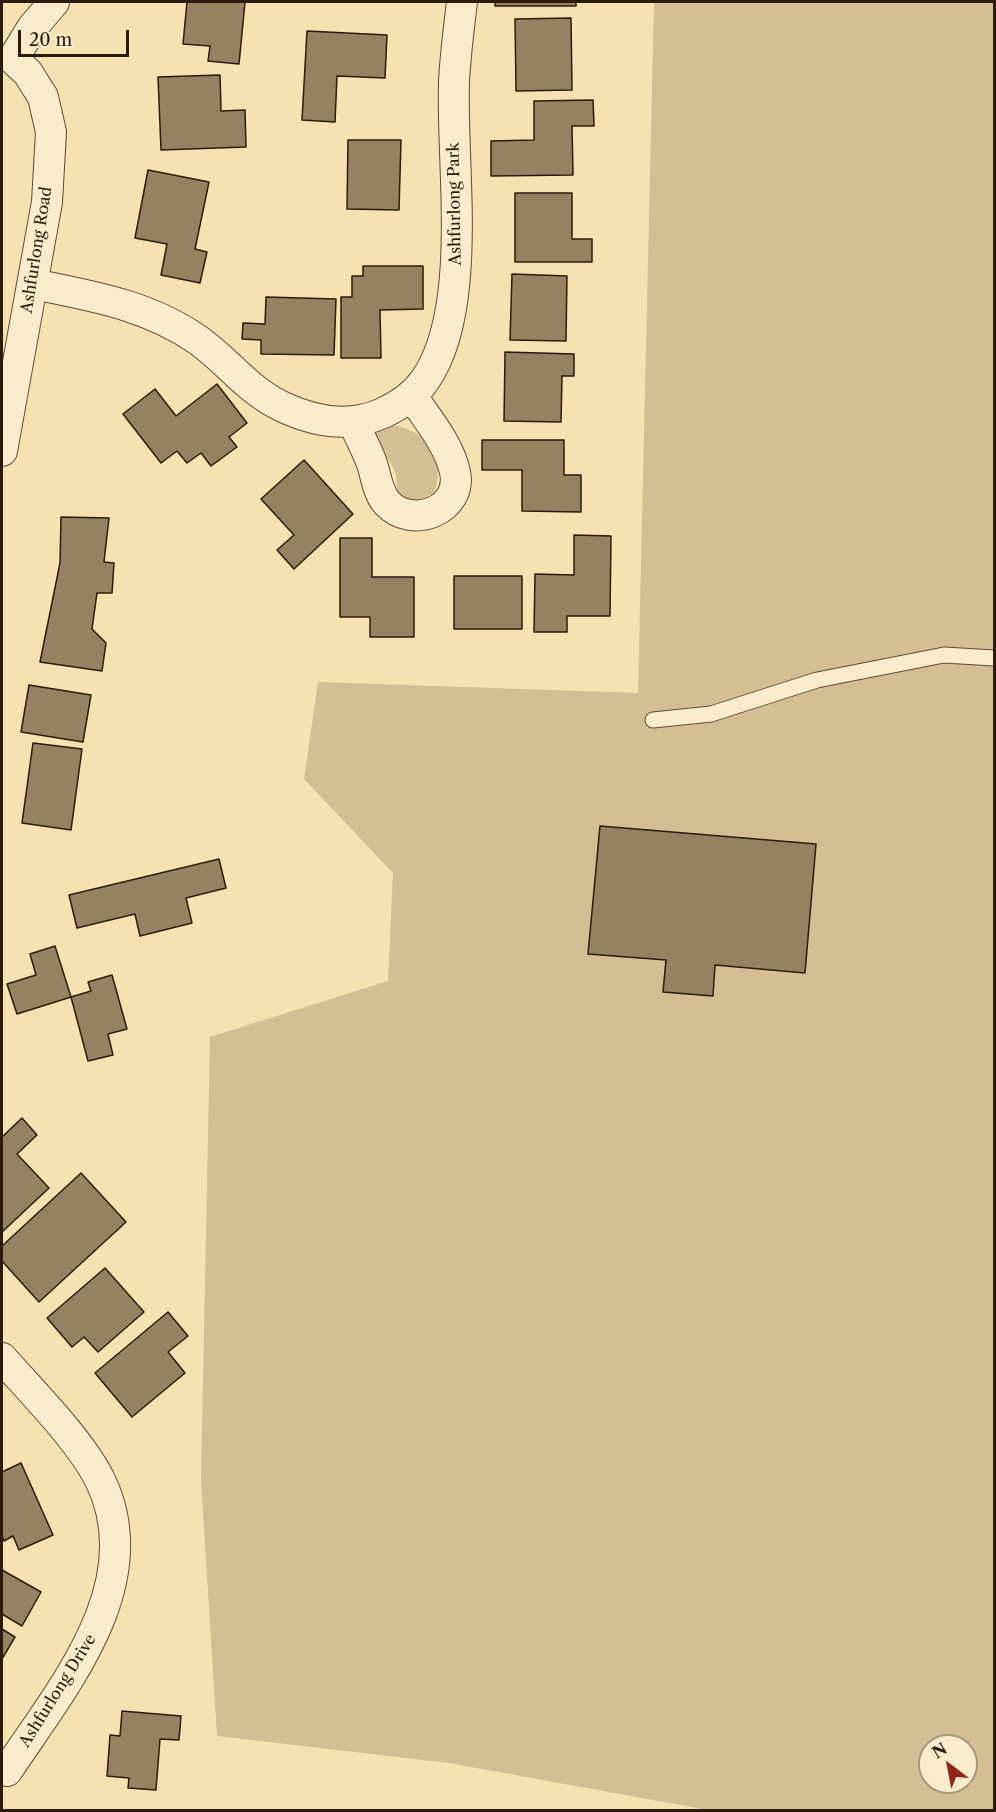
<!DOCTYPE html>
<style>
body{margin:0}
#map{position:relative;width:996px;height:1812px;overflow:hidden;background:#f6e1b0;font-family:"Libre Caslon Text",serif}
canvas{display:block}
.frame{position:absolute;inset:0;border:3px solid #2c1b0c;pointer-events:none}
.north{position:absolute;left:918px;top:1734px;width:60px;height:60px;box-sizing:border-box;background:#f9eccc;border:2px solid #a7987f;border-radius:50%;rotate:328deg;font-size:16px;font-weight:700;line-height:24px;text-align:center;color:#2c1b0c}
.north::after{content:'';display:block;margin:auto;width:21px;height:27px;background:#8f2418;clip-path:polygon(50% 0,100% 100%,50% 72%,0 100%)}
.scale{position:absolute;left:18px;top:30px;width:111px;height:27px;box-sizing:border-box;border:3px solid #2c1b0c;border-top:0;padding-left:8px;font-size:18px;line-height:21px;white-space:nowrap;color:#2c1b0c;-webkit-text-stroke:4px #f9eccc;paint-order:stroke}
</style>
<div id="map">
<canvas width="996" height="1812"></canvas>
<div class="frame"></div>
<div class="north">N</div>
<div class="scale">20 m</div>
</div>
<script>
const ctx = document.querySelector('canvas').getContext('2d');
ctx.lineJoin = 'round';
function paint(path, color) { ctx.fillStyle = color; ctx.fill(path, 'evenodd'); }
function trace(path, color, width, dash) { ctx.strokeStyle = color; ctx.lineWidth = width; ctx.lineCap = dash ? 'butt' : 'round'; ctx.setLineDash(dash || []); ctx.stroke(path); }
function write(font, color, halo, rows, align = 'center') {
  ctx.font = font + ' "Libre Caslon Text",serif'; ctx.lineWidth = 4.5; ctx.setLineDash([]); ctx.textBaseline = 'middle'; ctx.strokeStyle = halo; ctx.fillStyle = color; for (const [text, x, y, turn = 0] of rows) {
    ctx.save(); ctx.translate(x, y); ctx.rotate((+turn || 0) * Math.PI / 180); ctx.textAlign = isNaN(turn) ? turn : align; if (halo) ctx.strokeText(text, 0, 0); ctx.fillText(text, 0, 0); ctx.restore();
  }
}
paint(new Path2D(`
 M 654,2 L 994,2 L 994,1810 L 708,1810 L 449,1763 L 217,1736 L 201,1480 L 210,1037 L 388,981 L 393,873 L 304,779 L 318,682 L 638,693 ZM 930,1746 L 966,1746 L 966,1782 L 930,1782 Z
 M 394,425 C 431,434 445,455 435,492 L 419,501 L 406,501 L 397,493 C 397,485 397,475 394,469 C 386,452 370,447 378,427 Z`), '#d4bf94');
const building = new Path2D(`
 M 187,2 L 245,2 L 239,64 L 208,61 L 210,46 L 183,44 Z
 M 495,2 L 576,2 L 576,6 L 495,6 Z
 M 571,18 L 572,90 L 516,91 L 515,19 Z
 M 307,31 L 387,35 L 385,78 L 337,76 L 335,122 L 302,120 Z
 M 220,75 L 221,111 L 245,110 L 246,147 L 161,150 L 158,77 Z
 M 593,100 L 594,126 L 572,126 L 573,175 L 491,176 L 491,141 L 534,140 L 534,101 Z
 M 348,140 L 401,140 L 399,210 L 347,209 Z
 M 148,170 L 209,182 L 195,249 L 207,252 L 200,283 L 161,275 L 167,244 L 135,238 Z
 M 515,193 L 572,193 L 572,239 L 592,239 L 592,262 L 515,262 Z
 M 363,266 L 423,266 L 423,309 L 380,310 L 381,358 L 341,358 L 341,297 L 352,297 L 352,276 L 363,276 Z
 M 512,274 L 567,276 L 566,341 L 510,340 Z
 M 266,297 L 336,299 L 334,355 L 261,354 L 261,340 L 242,339 L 243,323 L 265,324 Z
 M 505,352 L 574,354 L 574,376 L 562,376 L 561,422 L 504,421 Z
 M 217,384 L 247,423 L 229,437 L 237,447 L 211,466 L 201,453 L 187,463 L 177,451 L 161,463 L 123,414 L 155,389 L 176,416 Z
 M 482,440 L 564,440 L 564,475 L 581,475 L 581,512 L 522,511 L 522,470 L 482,470 Z
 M 304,460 L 353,514 L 294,569 L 277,550 L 294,535 L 261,499 Z
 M 61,517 L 109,518 L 104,562 L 114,563 L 112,593 L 97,593 L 92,629 L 106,643 L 102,671 L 40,662 L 60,563 Z
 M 574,535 L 611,536 L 610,616 L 567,616 L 567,632 L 534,632 L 535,574 L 574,575 Z
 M 340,538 L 372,538 L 372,577 L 414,577 L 414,637 L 370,637 L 370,617 L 340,617 Z
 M 454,576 L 522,576 L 522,629 L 454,629 Z
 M 29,685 L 91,695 L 83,742 L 21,732 Z
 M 33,743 L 82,749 L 71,830 L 22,823 Z
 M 600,826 L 816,844 L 805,973 L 715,965 L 713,996 L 663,992 L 666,960 L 588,954 Z
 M 219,859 L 226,888 L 186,898 L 192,923 L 140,936 L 135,914 L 77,928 L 69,895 Z
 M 55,946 L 71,997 L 17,1014 L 7,984 L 36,975 L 30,954 Z
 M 112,975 L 127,1029 L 108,1034 L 113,1055 L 88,1061 L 71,997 L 91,991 L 88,982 Z
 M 22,1118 L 37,1135 L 17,1154 L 49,1188 L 2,1232 L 2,1137 Z
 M 81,1173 L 126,1222 L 39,1302 L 2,1261 L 2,1246 Z
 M 105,1268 L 144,1312 L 98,1352 L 84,1337 L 72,1347 L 47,1318 Z
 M 168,1312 L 188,1336 L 168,1352 L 185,1373 L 132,1417 L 95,1373 Z
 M 21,1463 L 53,1535 L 19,1550 L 13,1536 L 4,1541 L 2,1536 L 2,1472 Z
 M 2,1570 L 41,1592 L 22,1626 L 2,1614 Z
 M 2,1629 L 15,1637 L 2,1659 Z
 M 122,1711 L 181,1716 L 179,1740 L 160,1739 L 156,1790 L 128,1788 L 129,1778 L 107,1776 L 110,1735 L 120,1736 Z`);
paint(building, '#958261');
trace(building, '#2c1b0c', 1.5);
const service = new Path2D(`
 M 653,720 L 711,714 L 817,680 L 944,655 L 994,658`);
const minor = new Path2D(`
 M 13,59 L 32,28 L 54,2
 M 33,284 C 92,296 148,305 198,340 C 229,362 247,390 283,407 C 315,422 350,428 383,413 C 400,405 414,396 425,380 C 474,310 451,166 454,83 C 455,56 459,28 462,2
 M 354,423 C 359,436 366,448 371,461 C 376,474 377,492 387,503 C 412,530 463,510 455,472 C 449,444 427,419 412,396
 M 2,451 L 47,202 L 51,132 L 43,97 L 28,73 L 13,59
 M 2,1358 C 32,1392 82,1442 101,1482 C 150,1586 61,1689 7,1771`);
trace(service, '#5e4c35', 17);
trace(minor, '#5e4c35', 32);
trace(service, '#f9eccc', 15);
trace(minor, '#f9eccc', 30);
write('16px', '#2c1b0c', '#f9eccc', [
 ["Ashfurlong Park",455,204,-91],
 ["Ashfurlong Road",37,250,-81],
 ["Ashfurlong Drive",58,1691,-58]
]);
</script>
